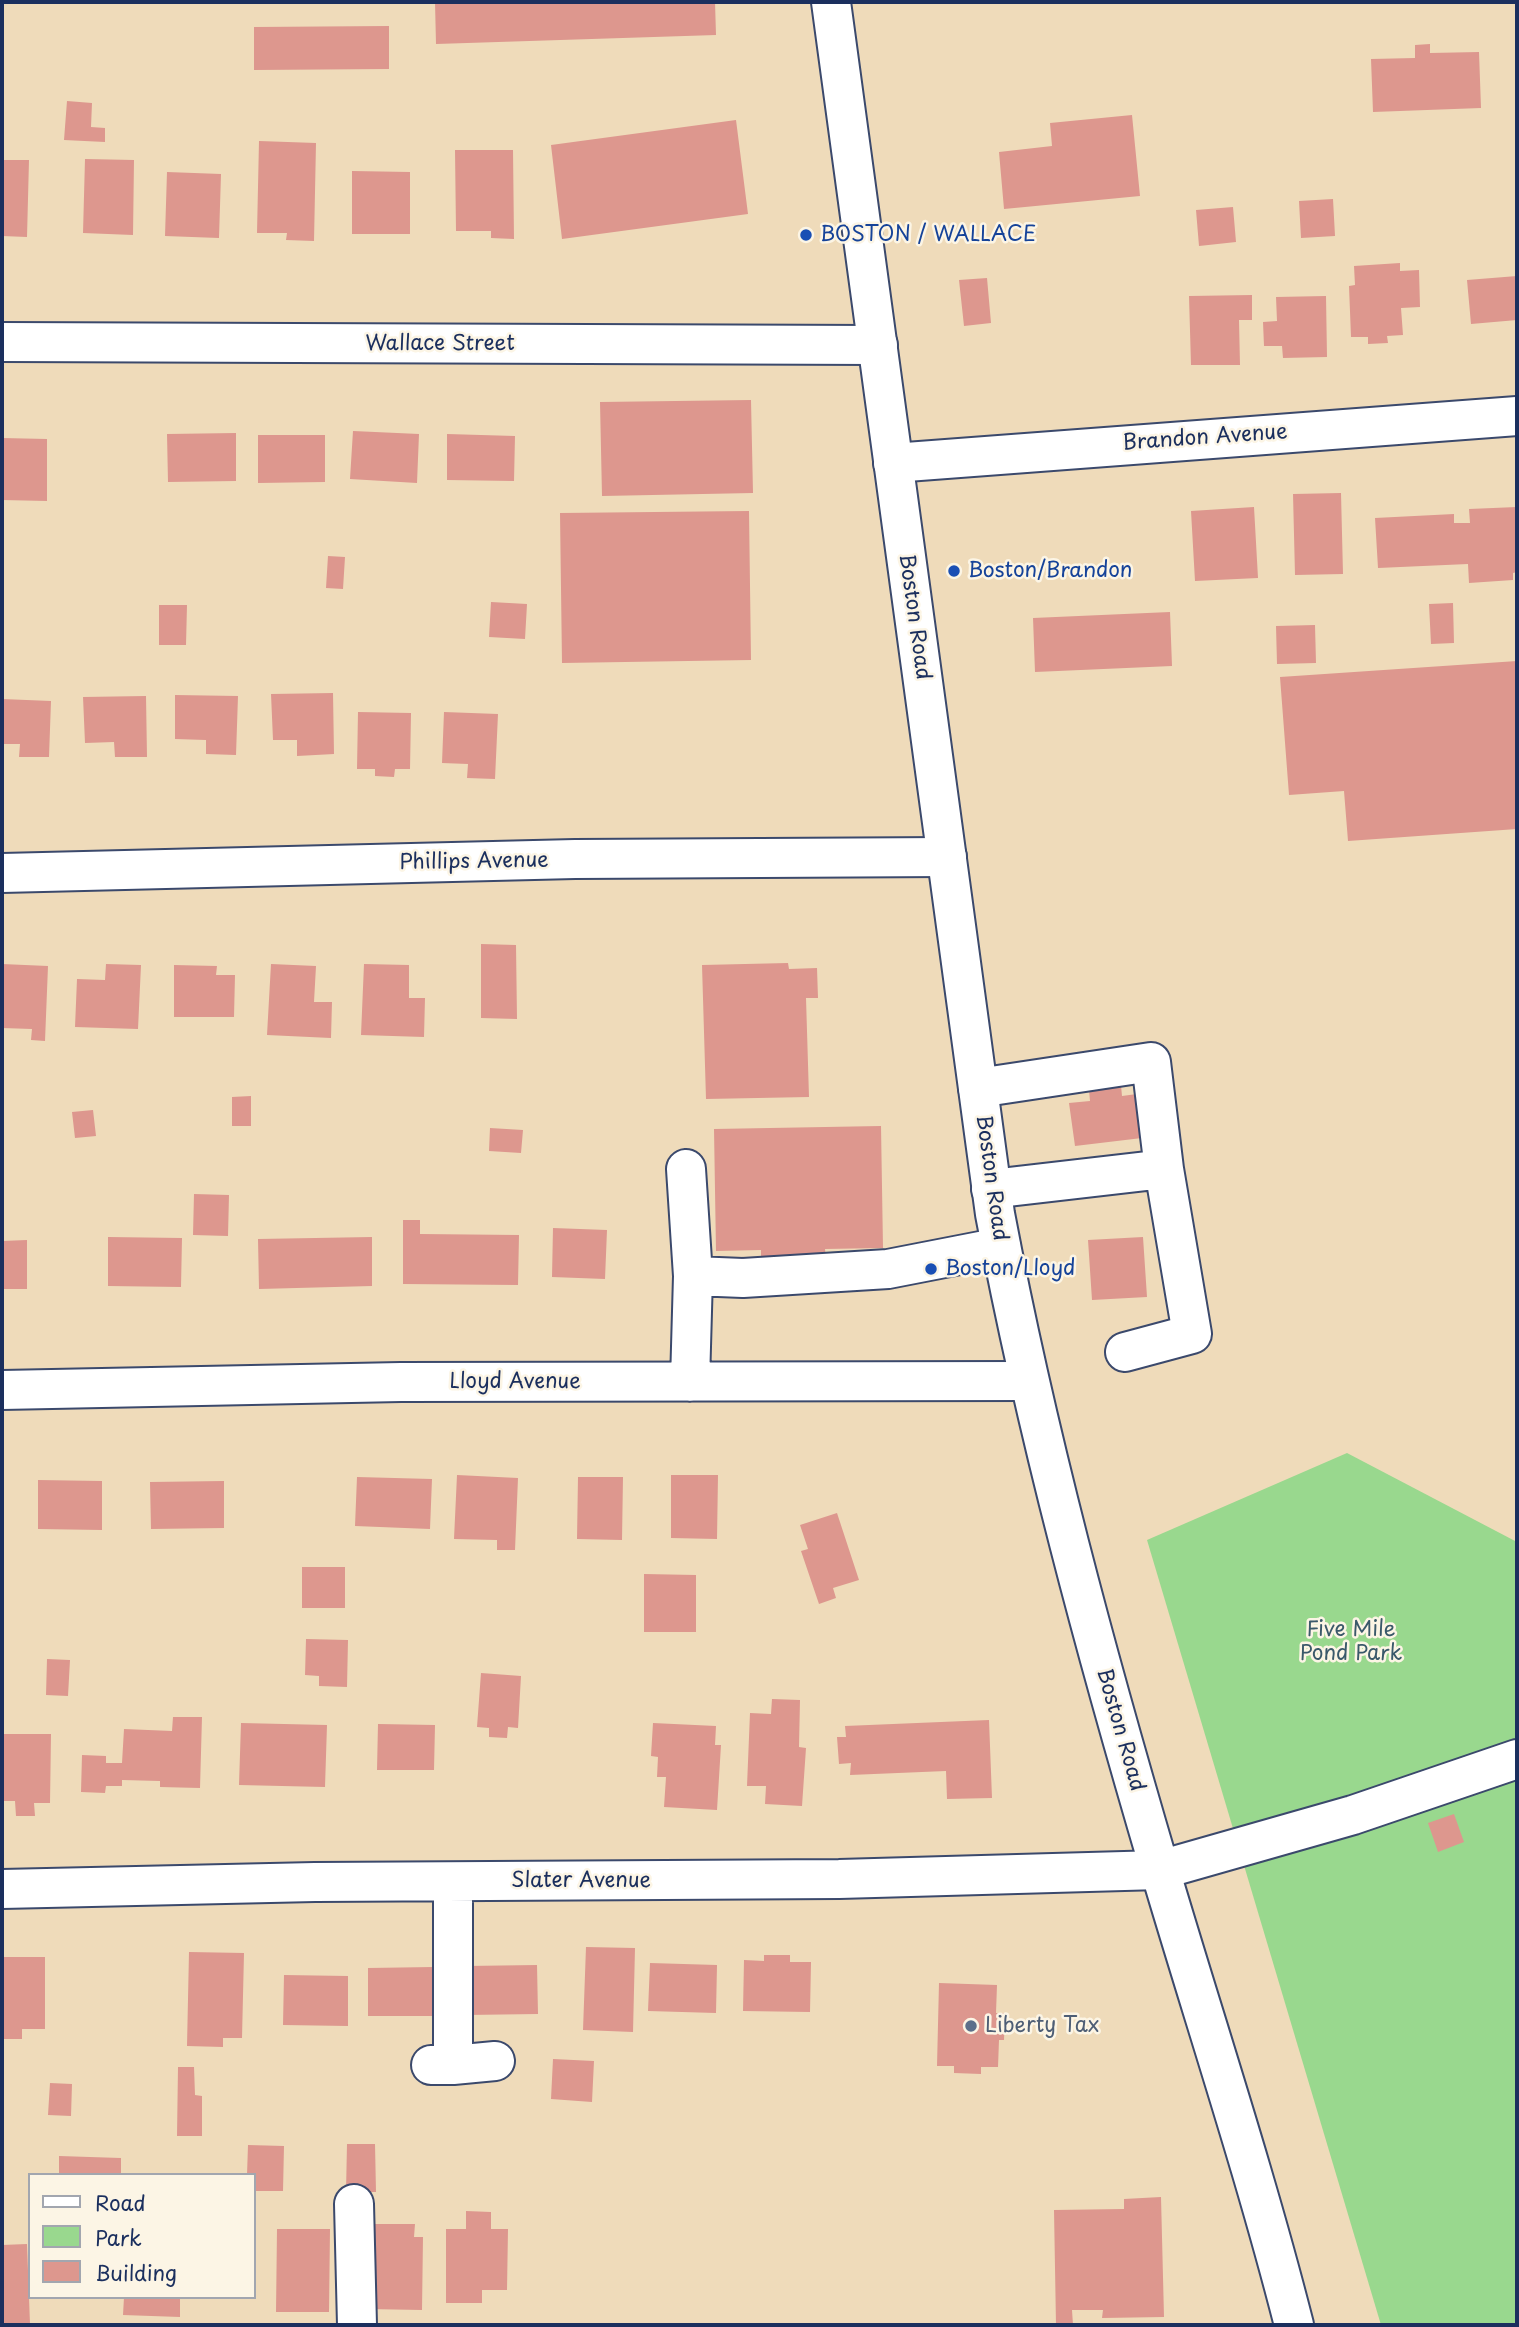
<!DOCTYPE html>
<style>
body{margin:0}
#map{position:relative;width:1519px;height:2327px;overflow:hidden;background:#efdbba;font-family:"Playpen Sans",sans-serif}
canvas{display:block}
.frame{position:absolute;inset:0;border:4px solid #1b2f5e;pointer-events:none}
.legend{position:absolute;left:28px;top:2173px;width:228px;height:126px;box-sizing:border-box;background:#fcf5e5;border:2px solid #a2a6af;margin:0;padding:9px 12px;list-style:none;font-size:21px;color:#1b2f5e}
.legend li{display:flex;align-items:center;gap:14px;height:35px}
.legend b{width:35px;border:2px solid #a2a6af}
</style>
<div id="map">
<canvas width="1519" height="2327"></canvas>
<div class="frame"></div>
<ul class="legend">
<li><b style="height:9px;background:#fff"></b>Road</li>
<li><b style="height:19px;background:#99d88e"></b>Park</li>
<li><b style="height:19px;background:#dd978e"></b>Building</li>
</ul>
</div>
<script>
const ctx = document.querySelector('canvas').getContext('2d');
ctx.lineJoin = 'round';
function paint(path, color) { ctx.fillStyle = color; ctx.fill(path, 'evenodd'); }
function trace(path, color, width, dash) { ctx.strokeStyle = color; ctx.lineWidth = width; ctx.lineCap = dash ? 'butt' : 'round'; ctx.setLineDash(dash || []); ctx.stroke(path); }
function write(font, color, halo, rows, align = 'center') {
  ctx.font = font + ' "Playpen Sans",sans-serif'; ctx.lineWidth = 5; ctx.setLineDash([]); ctx.textBaseline = 'middle'; ctx.strokeStyle = halo; ctx.fillStyle = color; for (const [text, x, y, turn = 0] of rows) {
    ctx.save(); ctx.translate(x, y); ctx.rotate((+turn || 0) * Math.PI / 180); ctx.textAlign = isNaN(turn) ? turn : align; if (halo) ctx.strokeText(text, 0, 0); ctx.fillText(text, 0, 0); ctx.restore();
  }
}
paint(new Path2D(`
 M 1347,1453 L 1517,1542 L 1517,2325 L 1381,2325 L 1147,1540 Z`), '#99d88e');
paint(new Path2D(`
 M 435,2 L 715,2 L 716,35 L 436,44 Z
 M 389,26 L 389,69 L 254,70 L 254,27 Z
 M 1430,44 L 1430,53 L 1479,52 L 1481,108 L 1373,112 L 1371,59 L 1415,58 L 1415,45 Z
 M 67,101 L 92,103 L 91,127 L 105,128 L 105,142 L 64,140 Z
 M 1132,115 L 1140,196 L 1004,209 L 999,152 L 1052,146 L 1050,123 Z
 M 736,120 L 748,214 L 562,239 L 551,145 Z
 M 259,141 L 316,143 L 314,241 L 286,240 L 287,233 L 257,233 Z
 M 455,150 L 513,150 L 514,239 L 491,238 L 491,231 L 456,231 Z
 M 85,159 L 134,160 L 133,235 L 83,233 Z
 M 2,160 L 29,160 L 27,237 L 2,236 Z
 M 352,171 L 410,172 L 410,234 L 352,234 Z
 M 167,172 L 221,174 L 219,238 L 165,236 Z
 M 1333,199 L 1335,236 L 1301,238 L 1299,201 Z
 M 1233,207 L 1236,242 L 1199,246 L 1196,210 Z
 M 1400,263 L 1400,271 L 1419,270 L 1420,307 L 1401,308 L 1403,335 L 1387,336 L 1388,343 L 1368,344 L 1368,337 L 1351,337 L 1349,286 L 1355,285 L 1354,266 Z
 M 1517,276 L 1517,320 L 1471,324 L 1467,280 Z
 M 987,278 L 991,323 L 964,326 L 959,280 Z
 M 1252,295 L 1252,320 L 1239,320 L 1240,365 L 1191,365 L 1189,296 Z
 M 1326,296 L 1327,357 L 1283,358 L 1282,346 L 1264,346 L 1263,322 L 1277,321 L 1276,297 Z
 M 751,400 L 753,493 L 602,496 L 600,402 Z
 M 353,431 L 419,434 L 417,483 L 350,479 Z
 M 236,433 L 236,481 L 168,482 L 167,434 Z
 M 447,434 L 515,436 L 514,481 L 447,480 Z
 M 258,435 L 325,435 L 325,482 L 258,483 Z
 M 2,438 L 47,439 L 47,501 L 2,500 Z
 M 1341,493 L 1343,574 L 1295,575 L 1293,494 Z
 M 1254,507 L 1258,578 L 1195,581 L 1191,511 Z
 M 1517,507 L 1517,572 L 1513,573 L 1513,580 L 1469,583 L 1468,564 L 1378,568 L 1375,518 L 1454,514 L 1454,523 L 1470,523 L 1469,509 Z
 M 749,511 L 751,660 L 562,663 L 560,513 Z
 M 328,556 L 345,557 L 343,589 L 326,588 Z
 M 491,602 L 527,604 L 525,639 L 489,637 Z
 M 1453,603 L 1454,643 L 1431,644 L 1429,604 Z
 M 159,605 L 187,605 L 186,645 L 159,645 Z
 M 1170,612 L 1172,666 L 1035,672 L 1033,618 Z
 M 1315,625 L 1316,663 L 1277,664 L 1276,626 Z
 M 1517,661 L 1517,829 L 1348,841 L 1344,791 L 1289,795 L 1280,677 Z
 M 333,693 L 334,754 L 297,756 L 297,740 L 273,740 L 271,694 Z
 M 175,695 L 238,696 L 236,755 L 206,754 L 206,740 L 175,739 Z
 M 146,696 L 147,757 L 115,757 L 114,742 L 85,743 L 83,697 Z
 M 2,699 L 51,701 L 49,757 L 19,757 L 20,744 L 2,744 Z
 M 358,712 L 411,713 L 410,769 L 395,769 L 394,777 L 375,776 L 375,769 L 357,769 Z
 M 444,712 L 498,714 L 495,779 L 467,778 L 468,764 L 442,763 Z
 M 481,944 L 516,945 L 517,1019 L 481,1018 Z
 M 788,963 L 789,969 L 817,968 L 818,998 L 806,998 L 809,1097 L 706,1099 L 702,965 Z
 M 2,964 L 48,966 L 45,1041 L 31,1040 L 32,1029 L 2,1028 Z
 M 106,964 L 141,965 L 138,1029 L 75,1027 L 77,979 L 105,980 Z
 M 271,964 L 316,966 L 314,1002 L 332,1002 L 331,1038 L 267,1035 Z
 M 364,964 L 409,965 L 409,998 L 425,998 L 424,1037 L 361,1035 Z
 M 174,965 L 217,966 L 216,975 L 235,975 L 234,1017 L 174,1017 Z
 M 1120,1075 L 1122,1096 L 1137,1094 L 1142,1138 L 1075,1146 L 1069,1103 L 1090,1101 L 1088,1079 Z
 M 251,1096 L 251,1126 L 232,1126 L 232,1097 Z
 M 93,1110 L 96,1136 L 75,1138 L 72,1112 Z
 M 881,1126 L 883,1248 L 825,1249 L 826,1258 L 761,1259 L 761,1250 L 716,1251 L 714,1129 Z
 M 490,1128 L 523,1130 L 521,1153 L 489,1151 Z
 M 194,1194 L 229,1195 L 228,1236 L 193,1235 Z
 M 403,1220 L 420,1220 L 420,1234 L 519,1235 L 518,1285 L 403,1284 Z
 M 553,1228 L 607,1230 L 605,1279 L 552,1277 Z
 M 108,1237 L 182,1238 L 181,1287 L 108,1286 Z
 M 372,1237 L 372,1286 L 259,1289 L 258,1239 Z
 M 1143,1237 L 1147,1297 L 1092,1300 L 1088,1240 Z
 M 27,1240 L 27,1289 L 2,1289 L 2,1241 Z
 M 457,1475 L 518,1478 L 515,1550 L 497,1550 L 497,1540 L 454,1539 Z
 M 671,1475 L 718,1475 L 717,1539 L 671,1538 Z
 M 357,1477 L 432,1479 L 430,1529 L 355,1526 Z
 M 578,1477 L 623,1477 L 622,1540 L 577,1539 Z
 M 38,1480 L 102,1481 L 102,1530 L 38,1529 Z
 M 224,1481 L 224,1528 L 151,1529 L 150,1482 Z
 M 837,1513 L 859,1580 L 833,1588 L 836,1598 L 819,1604 L 801,1551 L 808,1549 L 800,1525 Z
 M 302,1567 L 345,1567 L 345,1608 L 302,1608 Z
 M 644,1574 L 696,1575 L 696,1632 L 644,1632 Z
 M 306,1639 L 348,1640 L 347,1687 L 319,1686 L 319,1676 L 305,1675 Z
 M 47,1659 L 70,1660 L 68,1696 L 46,1695 Z
 M 481,1673 L 521,1676 L 518,1728 L 508,1727 L 507,1738 L 489,1737 L 489,1728 L 477,1727 Z
 M 772,1699 L 800,1700 L 799,1747 L 806,1748 L 802,1806 L 765,1804 L 766,1786 L 747,1786 L 750,1713 L 771,1714 Z
 M 173,1717 L 202,1717 L 200,1788 L 160,1787 L 160,1781 L 122,1780 L 122,1786 L 106,1786 L 105,1793 L 81,1792 L 82,1755 L 106,1756 L 106,1763 L 122,1763 L 124,1729 L 172,1731 Z
 M 989,1720 L 992,1798 L 947,1799 L 946,1771 L 850,1775 L 851,1763 L 839,1764 L 837,1737 L 846,1737 L 845,1726 Z
 M 241,1723 L 327,1725 L 325,1787 L 239,1785 Z
 M 653,1723 L 716,1726 L 715,1745 L 721,1745 L 717,1810 L 664,1807 L 666,1777 L 657,1777 L 658,1757 L 651,1756 Z
 M 378,1724 L 435,1725 L 434,1770 L 377,1770 Z
 M 2,1734 L 51,1734 L 50,1803 L 34,1803 L 35,1816 L 16,1816 L 15,1801 L 2,1801 Z
 M 1454,1814 L 1464,1842 L 1438,1852 L 1428,1823 Z
 M 586,1947 L 635,1948 L 633,2032 L 583,2030 Z
 M 189,1952 L 244,1953 L 242,2038 L 223,2038 L 223,2047 L 187,2046 Z
 M 764,1955 L 790,1955 L 790,1962 L 811,1962 L 810,2012 L 743,2011 L 744,1960 L 764,1961 Z
 M 2,1957 L 45,1957 L 45,2029 L 22,2029 L 22,2039 L 2,2039 Z
 M 650,1963 L 717,1965 L 716,2013 L 648,2011 Z
 M 537,1965 L 538,2014 L 466,2015 L 466,1966 Z
 M 433,1967 L 433,2016 L 368,2016 L 368,1968 Z
 M 284,1975 L 348,1976 L 348,2026 L 283,2025 Z
 M 939,1983 L 997,1985 L 996,2013 L 1005,2013 L 1004,2040 L 999,2040 L 998,2067 L 981,2067 L 981,2074 L 954,2073 L 954,2066 L 937,2066 Z
 M 553,2059 L 594,2061 L 592,2102 L 551,2099 Z
 M 178,2067 L 194,2067 L 195,2095 L 202,2096 L 202,2136 L 177,2136 Z
 M 50,2083 L 72,2084 L 71,2116 L 48,2115 Z
 M 347,2144 L 375,2144 L 376,2192 L 346,2192 Z
 M 248,2145 L 284,2146 L 283,2191 L 254,2191 L 254,2175 L 247,2175 Z
 M 59,2156 L 121,2158 L 121,2175 L 59,2175 Z
 M 1161,2197 L 1164,2317 L 1102,2318 L 1103,2310 L 1072,2310 L 1073,2325 L 1056,2325 L 1054,2210 L 1124,2209 L 1124,2199 Z
 M 466,2211 L 491,2212 L 491,2229 L 508,2229 L 507,2290 L 482,2290 L 482,2303 L 446,2303 L 446,2229 L 466,2229 Z
 M 366,2224 L 415,2224 L 414,2237 L 423,2237 L 422,2310 L 366,2309 Z
 M 277,2229 L 330,2229 L 329,2312 L 276,2312 Z
 M 27,2244 L 30,2324 L 2,2325 L 2,2245 Z
 M 124,2297 L 180,2297 L 180,2317 L 123,2315 Z`), '#dd978e');
const minor = new Path2D(`
 M 2,342 L 878,345
 M 893,463 L 1517,416
 M 2,873 L 575,859 L 947,857
 M 978,1088 L 1151,1062 L 1164,1169 L 991,1189
 M 686,1169 L 693,1276
 M 1125,1352 L 1192,1334 L 1164,1169
 M 690,1382 L 693,1276 L 743,1278 L 888,1269 L 1001,1247
 M 2,1390 L 401,1382 L 1028,1381
 M 2,1889 L 315,1882 L 839,1879 L 1160,1870 L 1353,1815 L 1517,1759
 M 431,2065 L 453,2065 L 453,1882
 M 453,2065 L 495,2061
 M 354,2204 L 357,2325`);
const major = new Path2D(`
 M 831,2 L 995,1214 C 1037,1436 1096,1653 1160,1870 C 1205,2022 1255,2172 1294,2325`);
trace(minor, '#3b496c', 42);
trace(major, '#3b496c', 42);
trace(minor, '#fff', 38);
trace(major, '#fff', 38);
for (const [x, y, r, color] of [
 [806,235,7,"#1a4fb4"],
 [954,571,7,"#1a4fb4"],
 [931,1269,7,"#1a4fb4"],
 [971,2026,7,"#5c6f8a"]
]) { const dot = new Path2D(); dot.arc(x, y, r, 0, 2 * Math.PI); ctx.fillStyle = color; ctx.fill(dot); trace(dot, '#fcf5e5', 2.5); }
write('21px', '#164399', '#fcf5e5', [
 ["BOSTON / WALLACE",820,235],
 ["Boston/Brandon",968,571],
 ["Boston/Lloyd",945,1269]
], 'left');
write('21px', '#1b2f5e', '#fcf5e5', [
 ["Wallace Street",440,344],
 ["Brandon Avenue",1205,438,-4],
 ["Boston Road",914,617,82],
 ["Phillips Avenue",474,862,-1],
 ["Boston Road",991,1178,82],
 ["Lloyd Avenue",515,1382],
 ["Boston Road",1120,1730,74],
 ["Slater Avenue",581,1881]
]);
write('21px', '#3a596a', '#fcf5e5', [
 ["Five Mile",1351,1630],
 ["Pond Park",1351,1654]
]);
write('21px', '#4e5e75', '#fcf5e5', [
 ["Liberty Tax",985,2026]
], 'left');
</script>
